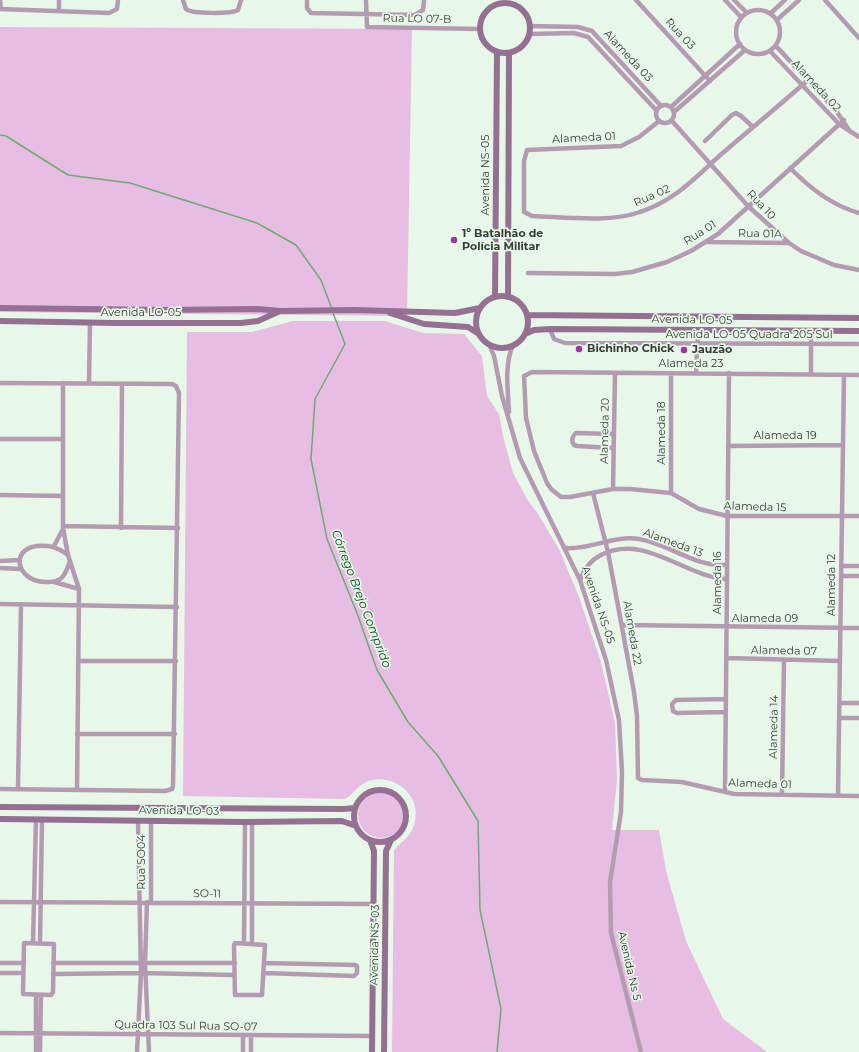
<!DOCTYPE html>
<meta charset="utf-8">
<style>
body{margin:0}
canvas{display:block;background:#e7f7e8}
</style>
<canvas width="859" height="1052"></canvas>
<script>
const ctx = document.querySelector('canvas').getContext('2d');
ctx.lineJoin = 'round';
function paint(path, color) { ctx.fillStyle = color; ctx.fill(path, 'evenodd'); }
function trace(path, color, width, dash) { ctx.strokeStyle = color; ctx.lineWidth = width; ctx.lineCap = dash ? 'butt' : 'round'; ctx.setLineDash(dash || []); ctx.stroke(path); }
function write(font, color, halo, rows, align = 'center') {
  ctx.font = font + ' Montserrat,sans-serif'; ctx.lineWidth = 3.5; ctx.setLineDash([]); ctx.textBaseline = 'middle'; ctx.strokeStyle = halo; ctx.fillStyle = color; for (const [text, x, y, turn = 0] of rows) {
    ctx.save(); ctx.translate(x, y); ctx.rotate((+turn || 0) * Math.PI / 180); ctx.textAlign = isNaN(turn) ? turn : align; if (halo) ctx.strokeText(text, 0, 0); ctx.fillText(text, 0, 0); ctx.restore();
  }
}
paint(new Path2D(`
 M 0,27 L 412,29 L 407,316 L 0,312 Z
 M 293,321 L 385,321 L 423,333 L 464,334 L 482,356 L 487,396 L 499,414 L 503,436 L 513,473 L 527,499 L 538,514 L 559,549 L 579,597 L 601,662 L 615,723 L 617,780 L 612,830 L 659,830 L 666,871 L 686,941 L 723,1019 L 767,1052 L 392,1052 L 394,851 C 401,840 409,840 414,825 C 423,798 398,775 372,780 C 358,783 352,797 344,799 L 183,796 L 187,332 L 252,332 Z
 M358 815a23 23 0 1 1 46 0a23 23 0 1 1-46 0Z`), '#e8bde3');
trace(new Path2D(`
 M 0,135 L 6,136 L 68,175 L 130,183 L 257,223 L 296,245 L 321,280 L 332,309
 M 333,313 L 345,344 L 315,399 L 311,459 L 327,539 L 357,613 L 377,670 L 408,722 L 438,756 L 478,821 L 480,910 L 501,1009 L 497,1052`), '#6faa74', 1.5);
trace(new Path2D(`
 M 0,0 L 1,9
 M 59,0 L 59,11
 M 183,0 L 186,9 C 192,14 231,14 238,10 L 241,0
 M 307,0 L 307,8 L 311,13 L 415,15 L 423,10 L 424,0
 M 366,0 L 367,27 L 480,29
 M 636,0 L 710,81
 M 725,0 L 741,17
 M 734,0 L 746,12
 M 825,0 L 859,38
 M 0,9 L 109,13 L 117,9 L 118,0
 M736 32a22 22 0 1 1 44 0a22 22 0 1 1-44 0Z
 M 771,13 L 785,0
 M 778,19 L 799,0
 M 529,26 L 578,27 L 592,31 L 661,106
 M 529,34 L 574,33 L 588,37 L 656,110
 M 776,46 L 837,112 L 849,130
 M 770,51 L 839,124 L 859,137
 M656 114a9 9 0 1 1 18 0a9 9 0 1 1-18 0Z
 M 671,107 L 740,44
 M 674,112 L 745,50
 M 672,121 L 748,206 L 789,243 L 801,251 L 834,265 L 859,270
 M 658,122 L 639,137 L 621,146 L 527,150 L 524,161 L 524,212 L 532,216 C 564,217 609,223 640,212 C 677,200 697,175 725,151 C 753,127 781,104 808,80
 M 705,141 L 732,115 L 736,113 L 741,116 L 753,127
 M 790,168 C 810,188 831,205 859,213
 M 707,242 L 789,243
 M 528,273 L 615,274 L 632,272 L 667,262 L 691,251 L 718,234 L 844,120
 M 550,329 L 554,339 L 565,343 L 859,344
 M 489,344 L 494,356 L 502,396 L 520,458 L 580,580 L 606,660 L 619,720 L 622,772 L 621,812 L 610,882 L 611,933 L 641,1052
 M 696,373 L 698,331
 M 811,374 L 811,331
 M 859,375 L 532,372 L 524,376 L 526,418 L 534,451 L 547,483 L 551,489 L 561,497 L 570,497 L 613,489 L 630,489 L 671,493 L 699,509 L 727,516 L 859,516
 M 89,382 L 90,323
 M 0,383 L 172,384 L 176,386 L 179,393 L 173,786 L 172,789 L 165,791 L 0,789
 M 63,383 L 63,528 L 68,555 L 79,589 L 77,790
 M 509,412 C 508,391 504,365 513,345
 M 0,439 L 63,439
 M 728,446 L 842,445
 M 613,448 L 577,446 L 574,445 C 571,441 572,436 576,433 L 614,434
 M 613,489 L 615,373
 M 593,493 L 608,552 L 634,692 L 637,716 L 638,778 L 642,780 L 682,782 L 734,794 L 859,796
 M 671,493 L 671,373
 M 0,495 L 63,496
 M 63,526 L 178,528
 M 121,528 L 122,384
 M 54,546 L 63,529
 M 566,548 C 590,550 613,535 639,539 C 670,544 694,567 726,565
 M 68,555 C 57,547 50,545 37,546 C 10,549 16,581 45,582 C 62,583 65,576 70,561
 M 0,561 L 20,560
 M 841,566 L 859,566
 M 0,568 L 21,569
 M 841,576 L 859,576
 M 580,580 C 584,569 591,560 601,555 C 645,533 683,576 726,579
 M 54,582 L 79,589
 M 0,604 L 177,607
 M 622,625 L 859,628
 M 727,658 L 840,661
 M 78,661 L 176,661
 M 840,703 L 859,703
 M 726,712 L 677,713 L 673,711 L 672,704 L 676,700 L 726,699
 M 840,718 L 859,718
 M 77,734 L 175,734
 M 18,789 L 21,604
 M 725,792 L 729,373
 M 782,794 L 784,660
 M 838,795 L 844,375
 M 151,820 L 151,903
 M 0,902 L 373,904
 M 147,902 L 145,963 L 149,1052
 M 24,943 L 54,944 L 53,992 L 51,995 L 23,994 Z
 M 33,943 L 36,819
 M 40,943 L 42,819
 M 235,943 L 265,945 L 262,995 L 235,995 L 234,946 Z
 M 244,943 L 245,822
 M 252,943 L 252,822
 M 0,963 L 24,963
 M 53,963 L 235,963
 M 0,973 L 23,973
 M 264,973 L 354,976 L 357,973 L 357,966 L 355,965 L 264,963
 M 53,974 L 141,973 L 234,975
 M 0,1033 L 372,1036
 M 243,1036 L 243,1052
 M 251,1036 L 251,1052
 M 36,1052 L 36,995
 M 40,1052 L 41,995
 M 137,1052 L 141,973 L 138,820`), '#b59bb2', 4.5);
trace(new Path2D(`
 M480 28a25 25 0 1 1 50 0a25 25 0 1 1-50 0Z
 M476 322a26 26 0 1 1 52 0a26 26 0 1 1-52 0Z
 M 495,297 L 497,52
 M 508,297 L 509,53
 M 0,308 L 161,310 L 258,309 L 280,311 L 355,310 L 455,313 L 480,308
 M 390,313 L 424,324 L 468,327 L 479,334
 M 527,315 L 859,318
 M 0,321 L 116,323 L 241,323 L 258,321 L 280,311
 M 525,334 L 534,330 L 550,329 L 859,331
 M354 816a26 26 0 1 1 52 0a26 26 0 1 1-52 0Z
 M 0,807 L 343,809 L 355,808
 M 0,819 L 245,822 L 342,821 L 356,826
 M 370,840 L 374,851 L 372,1052
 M 384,1052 L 386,851 L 391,840`), '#967092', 6);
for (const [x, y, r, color] of [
 [454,240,4,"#9e3598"],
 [579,349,4,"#9e3598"],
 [684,350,4,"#9e3598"]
]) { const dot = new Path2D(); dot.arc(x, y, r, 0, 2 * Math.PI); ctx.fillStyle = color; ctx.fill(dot); trace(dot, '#e7f7e8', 1.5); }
write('11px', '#363c36', '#e7f7e8', [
 ["Rua LO 07-B",417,19,1],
 ["Rua 03",680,34,47],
 ["Alameda 03",628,56,47],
 ["Alameda 02",816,86,47],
 ["Alameda 01",584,138,-3],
 ["Avenida NS-05",486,175,-90],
 ["Rua 02",652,196,-24],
 ["Rua 10",761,205,46],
 ["Rua 01",700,233,-32],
 ["Rua 01A",760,234,1],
 ["Avenida LO-05",141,313],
 ["Avenida LO-05",692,320,1],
 ["Avenida LO-05 Quadra 205 Sul",749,335],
 ["Alameda 23",691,364],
 ["Alameda 20",605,431,-89],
 ["Alameda 18",662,433,-90],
 ["Alameda 19",785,436],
 ["Alameda 15",755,507,2],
 ["Alameda 13",673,543,20],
 ["Alameda 16",718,583,-90],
 ["Alameda 12",832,585,-90],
 ["Avenida NS-05",598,605,71],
 ["Alameda 09",765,619],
 ["Alameda 22",632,633,80],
 ["Alameda 07",784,651,1],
 ["Alameda 14",774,727,-89],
 ["Alameda 01",760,784,2],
 ["Avenida LO-03",179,811,1],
 ["Rua SO04",142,862,-90],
 ["SO-11",207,894,1],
 ["Avenida NS-03",375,945,-89],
 ["Avenida Ns 5",629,966,77],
 ["Quadra 103 Sul Rua SO-07",186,1026,1]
]);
write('bold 11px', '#363c36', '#e7f7e8', [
 ["1º Batalhão de",462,234],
 ["Polícia Militar",462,247],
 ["Bichinho Chick",587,349],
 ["Jauzão",692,350]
], 'left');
write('italic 12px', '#044814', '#e7f7e8', [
 ["Córrego Brejo Comprido",361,599,69]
]);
</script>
